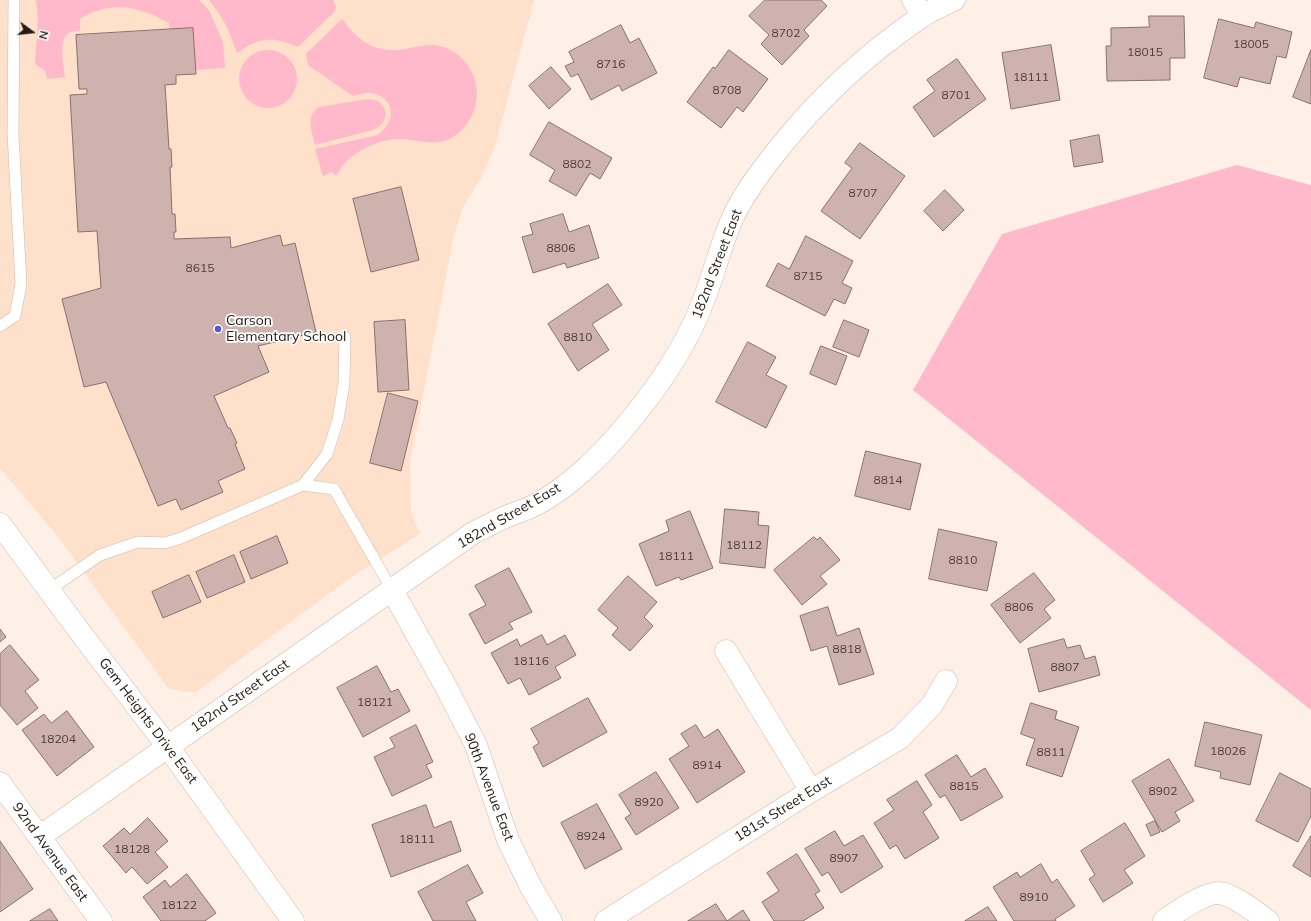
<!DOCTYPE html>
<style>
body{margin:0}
#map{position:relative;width:1311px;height:921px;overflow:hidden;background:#fef0e6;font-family:Mulish,sans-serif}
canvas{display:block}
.north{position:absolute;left:12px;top:12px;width:40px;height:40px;-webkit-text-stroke:3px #fff;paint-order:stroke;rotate:105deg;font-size:11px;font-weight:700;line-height:16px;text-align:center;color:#221a14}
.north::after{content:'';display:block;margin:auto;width:14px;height:18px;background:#221a14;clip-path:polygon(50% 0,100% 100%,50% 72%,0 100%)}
</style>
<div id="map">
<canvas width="1311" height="921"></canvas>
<div class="north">N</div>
</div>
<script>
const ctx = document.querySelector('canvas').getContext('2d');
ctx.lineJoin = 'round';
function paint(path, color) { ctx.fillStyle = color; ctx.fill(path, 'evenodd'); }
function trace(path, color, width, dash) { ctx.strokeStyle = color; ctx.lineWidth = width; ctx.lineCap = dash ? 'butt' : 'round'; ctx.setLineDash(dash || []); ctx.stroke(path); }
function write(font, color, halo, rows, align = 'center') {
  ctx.font = font + ' Mulish,sans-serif'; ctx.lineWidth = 3.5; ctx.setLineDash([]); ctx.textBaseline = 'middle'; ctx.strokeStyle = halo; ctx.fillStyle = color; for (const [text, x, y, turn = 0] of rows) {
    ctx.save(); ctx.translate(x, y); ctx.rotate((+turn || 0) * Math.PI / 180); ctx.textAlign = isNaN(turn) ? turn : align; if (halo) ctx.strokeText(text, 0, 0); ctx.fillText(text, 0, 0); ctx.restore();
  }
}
paint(new Path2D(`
 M 0,0 L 534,0 L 495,146 L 482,176 L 463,207 L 454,235 L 410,463 L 411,511 L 417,527 L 421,533 L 350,578 L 196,692 L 184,692 L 168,688 L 59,538 L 0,468 Z`), '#fee0cb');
paint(new Path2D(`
 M 36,0 L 199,0 L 209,10 L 223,42 L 225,68 L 196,70 L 193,28 L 169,30 L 169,23 C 139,6 110,0 80,19 L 80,31 C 77,31 73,31 71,32 C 57,36 64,66 65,77 L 47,79 L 45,71 L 35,64 L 38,20 Z
 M 209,0 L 333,0 L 336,6 L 335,11 L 298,47 C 273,36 259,37 237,53 C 229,30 224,19 209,0 Z
 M 342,19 C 354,35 367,48 388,50 C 406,52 423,42 439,46 C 470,53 485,87 472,115 C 467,127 456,137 444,141 C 427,145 415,139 399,139 C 380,139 357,150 345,163 C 341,167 339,172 336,176 L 332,172 L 323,176 L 315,149 L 377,135 C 392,126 398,103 378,95 C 370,91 361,94 353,96 L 308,65 L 306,54 Z
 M239 79a29 29 0 1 1 58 0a29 29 0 1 1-58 0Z
 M 367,99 C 388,99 393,121 373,130 L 315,145 C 312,131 305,116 319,107 Z
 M 1237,165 L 1311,185 L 1311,710 L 913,390 L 1002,234 Z`), '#ffb9cb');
const building = new Path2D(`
 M 765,0 L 821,0 L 827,6 L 804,30 L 809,36 L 782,65 L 761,44 L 769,35 L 749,16 Z
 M 1149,16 L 1184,16 L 1185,58 L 1170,58 L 1170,80 L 1107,81 L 1106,46 L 1111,46 L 1111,28 L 1149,27 Z
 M 1219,19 L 1254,28 L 1256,22 L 1292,32 L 1286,58 L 1277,56 L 1270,84 L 1240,77 L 1237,87 L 1204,78 Z
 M 621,25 L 630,43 L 639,38 L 657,73 L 622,91 L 619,85 L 591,100 L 578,74 L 571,77 L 565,66 L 574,62 L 569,52 Z
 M 193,28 L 196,74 L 176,75 L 176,84 L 165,85 L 169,149 L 171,149 L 172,167 L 170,167 L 172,214 L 175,214 L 176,232 L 174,232 L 174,239 L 230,237 L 231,248 L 280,235 L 283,246 L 295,243 L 316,332 L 258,346 L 269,372 L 214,396 L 228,428 L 230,428 L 237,443 L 235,444 L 245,469 L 218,481 L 223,492 L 181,510 L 176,499 L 158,506 L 106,382 L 84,387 L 62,299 L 101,288 L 97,231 L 78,232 L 70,95 L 87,94 L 87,89 L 79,89 L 76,35 Z
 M 1051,45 L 1060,100 L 1011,109 L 1002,53 Z
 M 729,50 L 768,79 L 743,112 L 737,107 L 721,128 L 687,102 L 713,67 L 715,68 Z
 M 1311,50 L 1311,104 L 1293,97 Z
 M 957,59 L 986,99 L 934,137 L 913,107 L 935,91 L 927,80 Z
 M 551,67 L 571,89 L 549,109 L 529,86 Z
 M 549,122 L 612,158 L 600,179 L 590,173 L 576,196 L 549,181 L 555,170 L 530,155 Z
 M 1099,135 L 1103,162 L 1074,167 L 1070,141 Z
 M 860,143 L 905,176 L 860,239 L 821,211 L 852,168 L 845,163 Z
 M 401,187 L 419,260 L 371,272 L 353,199 Z
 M 945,190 L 964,210 L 943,231 L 924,211 Z
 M 563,214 L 569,232 L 589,225 L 599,258 L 567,268 L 565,263 L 533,273 L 522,237 L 533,234 L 530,224 Z
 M 806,236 L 853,261 L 842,283 L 852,288 L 845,304 L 834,299 L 825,316 L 766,286 L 778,263 L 789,269 Z
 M 608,284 L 622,305 L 592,324 L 609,350 L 578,371 L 548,324 Z
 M 405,320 L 409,390 L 378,392 L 374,322 Z
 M 844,320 L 869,330 L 859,357 L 833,347 Z
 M 748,342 L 776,357 L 766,375 L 787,386 L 766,428 L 716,402 Z
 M 821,346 L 847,356 L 836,385 L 810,374 Z
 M 388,393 L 418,401 L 401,471 L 370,463 Z
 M 866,451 L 921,464 L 910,510 L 855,496 Z
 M 725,509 L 759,512 L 758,525 L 769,526 L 765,568 L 720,563 Z
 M 690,511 L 713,568 L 681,580 L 679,577 L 656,586 L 639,544 L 669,531 L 666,521 Z
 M 939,529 L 997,542 L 987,591 L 929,579 Z
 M 277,536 L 288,563 L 251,579 L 240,552 Z
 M 814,537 L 817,540 L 820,537 L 840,560 L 820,576 L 827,584 L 802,605 L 774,570 Z
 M 234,555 L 245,582 L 207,598 L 196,572 Z
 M 509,568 L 532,612 L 509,623 L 513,629 L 485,644 L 469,614 L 486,605 L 475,586 Z
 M 1034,573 L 1055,600 L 1044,609 L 1051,618 L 1020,643 L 991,605 Z
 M 189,575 L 201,602 L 163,618 L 152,592 Z
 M 628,576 L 657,602 L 644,617 L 653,626 L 630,651 L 612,635 L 618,628 L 598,610 Z
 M 828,607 L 837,636 L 859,628 L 874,674 L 839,685 L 827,646 L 811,651 L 800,616 Z
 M 0,629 L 6,637 L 0,642 Z
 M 542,635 L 547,645 L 565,635 L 576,655 L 555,667 L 561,678 L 529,695 L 520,678 L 508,684 L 491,653 L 517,639 L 520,646 Z
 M 1064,639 L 1067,648 L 1080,645 L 1085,659 L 1095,656 L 1100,675 L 1039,692 L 1028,649 Z
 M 10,645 L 39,680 L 25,691 L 38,708 L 17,725 L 0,705 L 0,654 Z
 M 377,666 L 391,692 L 398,689 L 410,711 L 363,737 L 337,688 Z
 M 588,698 L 607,732 L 543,767 L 533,747 L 539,743 L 531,729 Z
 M 1031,703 L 1057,711 L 1055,719 L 1079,727 L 1062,777 L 1026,765 L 1035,739 L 1021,734 Z
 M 67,711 L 94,747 L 57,776 L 22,730 L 44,714 L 51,723 Z
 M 1205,722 L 1262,735 L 1250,785 L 1220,778 L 1221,772 L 1195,766 Z
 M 416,725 L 433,762 L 426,765 L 432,777 L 392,796 L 374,757 L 395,747 L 390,738 Z
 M 696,725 L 704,738 L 718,729 L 745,772 L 697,803 L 669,759 L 689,746 L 681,734 Z
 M 957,755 L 971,777 L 985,768 L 1003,797 L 961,821 L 945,795 L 940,798 L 925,775 Z
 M 1169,759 L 1194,801 L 1175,812 L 1180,821 L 1162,832 L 1132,781 Z
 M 656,772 L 679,808 L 636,835 L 625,818 L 631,814 L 619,795 Z
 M 1280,773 L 1311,789 L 1311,816 L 1298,842 L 1256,821 Z
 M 917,781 L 932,805 L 923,812 L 939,838 L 905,859 L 896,845 L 890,849 L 874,823 L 894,810 L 887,800 Z
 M 597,804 L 622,849 L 585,869 L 561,823 Z
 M 426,805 L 434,828 L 451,821 L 461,851 L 391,877 L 372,825 Z
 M 148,818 L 168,841 L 155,852 L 168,867 L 147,884 L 132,867 L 126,873 L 103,846 L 124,828 L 130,834 Z
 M 1155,821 L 1160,832 L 1151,836 L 1146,825 Z
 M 1125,823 L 1145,856 L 1124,870 L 1133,883 L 1103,902 L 1089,879 L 1095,875 L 1081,851 Z
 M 835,831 L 844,846 L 863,835 L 883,867 L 841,893 L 828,872 L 822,876 L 805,849 Z
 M 1311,836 L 1311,877 L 1293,866 Z
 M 0,841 L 33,889 L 0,912 Z
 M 797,854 L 820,891 L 815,894 L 824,908 L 803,921 L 774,921 L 762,902 L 779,891 L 767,873 Z
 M 1041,864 L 1052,883 L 1057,879 L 1075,906 L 1055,919 L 1056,921 L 1014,921 L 993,887 L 1017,872 L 1020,877 Z
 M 468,865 L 483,893 L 466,902 L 476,921 L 433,921 L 418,892 Z
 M 187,874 L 216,913 L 205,921 L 161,921 L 143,897 L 165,880 L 170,887 Z
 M 716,904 L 727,921 L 743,910 L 750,921 L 688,921 Z
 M 988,907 L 997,921 L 965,921 Z
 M 50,909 L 58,921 L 30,921 Z`);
paint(building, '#ceb2ad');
trace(building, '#8a706c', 1);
const service = new Path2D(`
 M 0,326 L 15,316 L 21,284 L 13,134 L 14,0
 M 303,485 L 334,489 L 392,590
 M 49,590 L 100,555 L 138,542 L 165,543 L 181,538 L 303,485 L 327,454 L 338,420 L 344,383 L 345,337`);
const minor = new Path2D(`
 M 913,0 L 923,16
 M 392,590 L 446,687 L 476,745 L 508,840 L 531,887 L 551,921
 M 726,651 L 811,791
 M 0,783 L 101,921
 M 39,837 L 473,533 C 483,528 493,523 503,518 C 512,514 522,511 531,507 C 565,491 600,457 624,428 C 655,392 688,344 704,299 C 715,272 721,242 734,215 C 744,194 758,175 773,156 C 814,103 865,55 921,17 C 931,10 943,5 954,0
 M 606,921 L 811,791 L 900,738 L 932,705 L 946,681
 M 1164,921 C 1175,913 1205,892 1219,893 C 1235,895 1255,912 1268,921`);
const tertiary = new Path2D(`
 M 0,524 L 83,636 L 168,747 L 293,921`);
trace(service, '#cfb9a9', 12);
trace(minor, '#cfb9a9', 23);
trace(tertiary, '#cfb9a9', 23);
trace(service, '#fff', 11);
trace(minor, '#fff', 22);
trace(tertiary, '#fff', 22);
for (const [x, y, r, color] of [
 [218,329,4,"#5957cf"]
]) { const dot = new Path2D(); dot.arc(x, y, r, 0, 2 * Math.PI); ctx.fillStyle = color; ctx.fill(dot); trace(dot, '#fff', 1.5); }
write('12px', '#4d403a', null, [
 ["8702",786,33],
 ["18005",1251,44],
 ["18015",1145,52],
 ["8716",611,64],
 ["18111",1031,77],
 ["8708",727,90],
 ["8701",956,95],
 ["8802",577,164],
 ["8707",863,193],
 ["8806",561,248],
 ["8615",200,268],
 ["8715",808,276],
 ["8810",578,337],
 ["8814",888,480],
 ["18112",744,545],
 ["18111",676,556],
 ["8810",963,560],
 ["8806",1019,607],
 ["8818",847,649],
 ["18116",531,661],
 ["8807",1065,667],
 ["18121",375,702],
 ["18204",58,739],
 ["18026",1228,751],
 ["8811",1051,752],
 ["8914",707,765],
 ["8815",964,786],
 ["8902",1163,791],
 ["8920",649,802],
 ["8924",591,836],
 ["18111",417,839],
 ["18128",132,849],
 ["8907",844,858],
 ["8910",1034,897],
 ["18122",179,905]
]);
write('14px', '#221a14', '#fff', [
 ["182nd Street East",717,264,-69],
 ["182nd Street East",509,516,-30],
 ["182nd Street East",240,696,-35],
 ["Gem Heights Drive East",148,721,53],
 ["90th Avenue East",489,787,69],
 ["181st Street East",783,809,-32],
 ["92nd Avenue East",50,852,54]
]);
write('14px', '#221a14', '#fff', [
 ["Carson",226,321],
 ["Elementary School",226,337]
], 'left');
</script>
